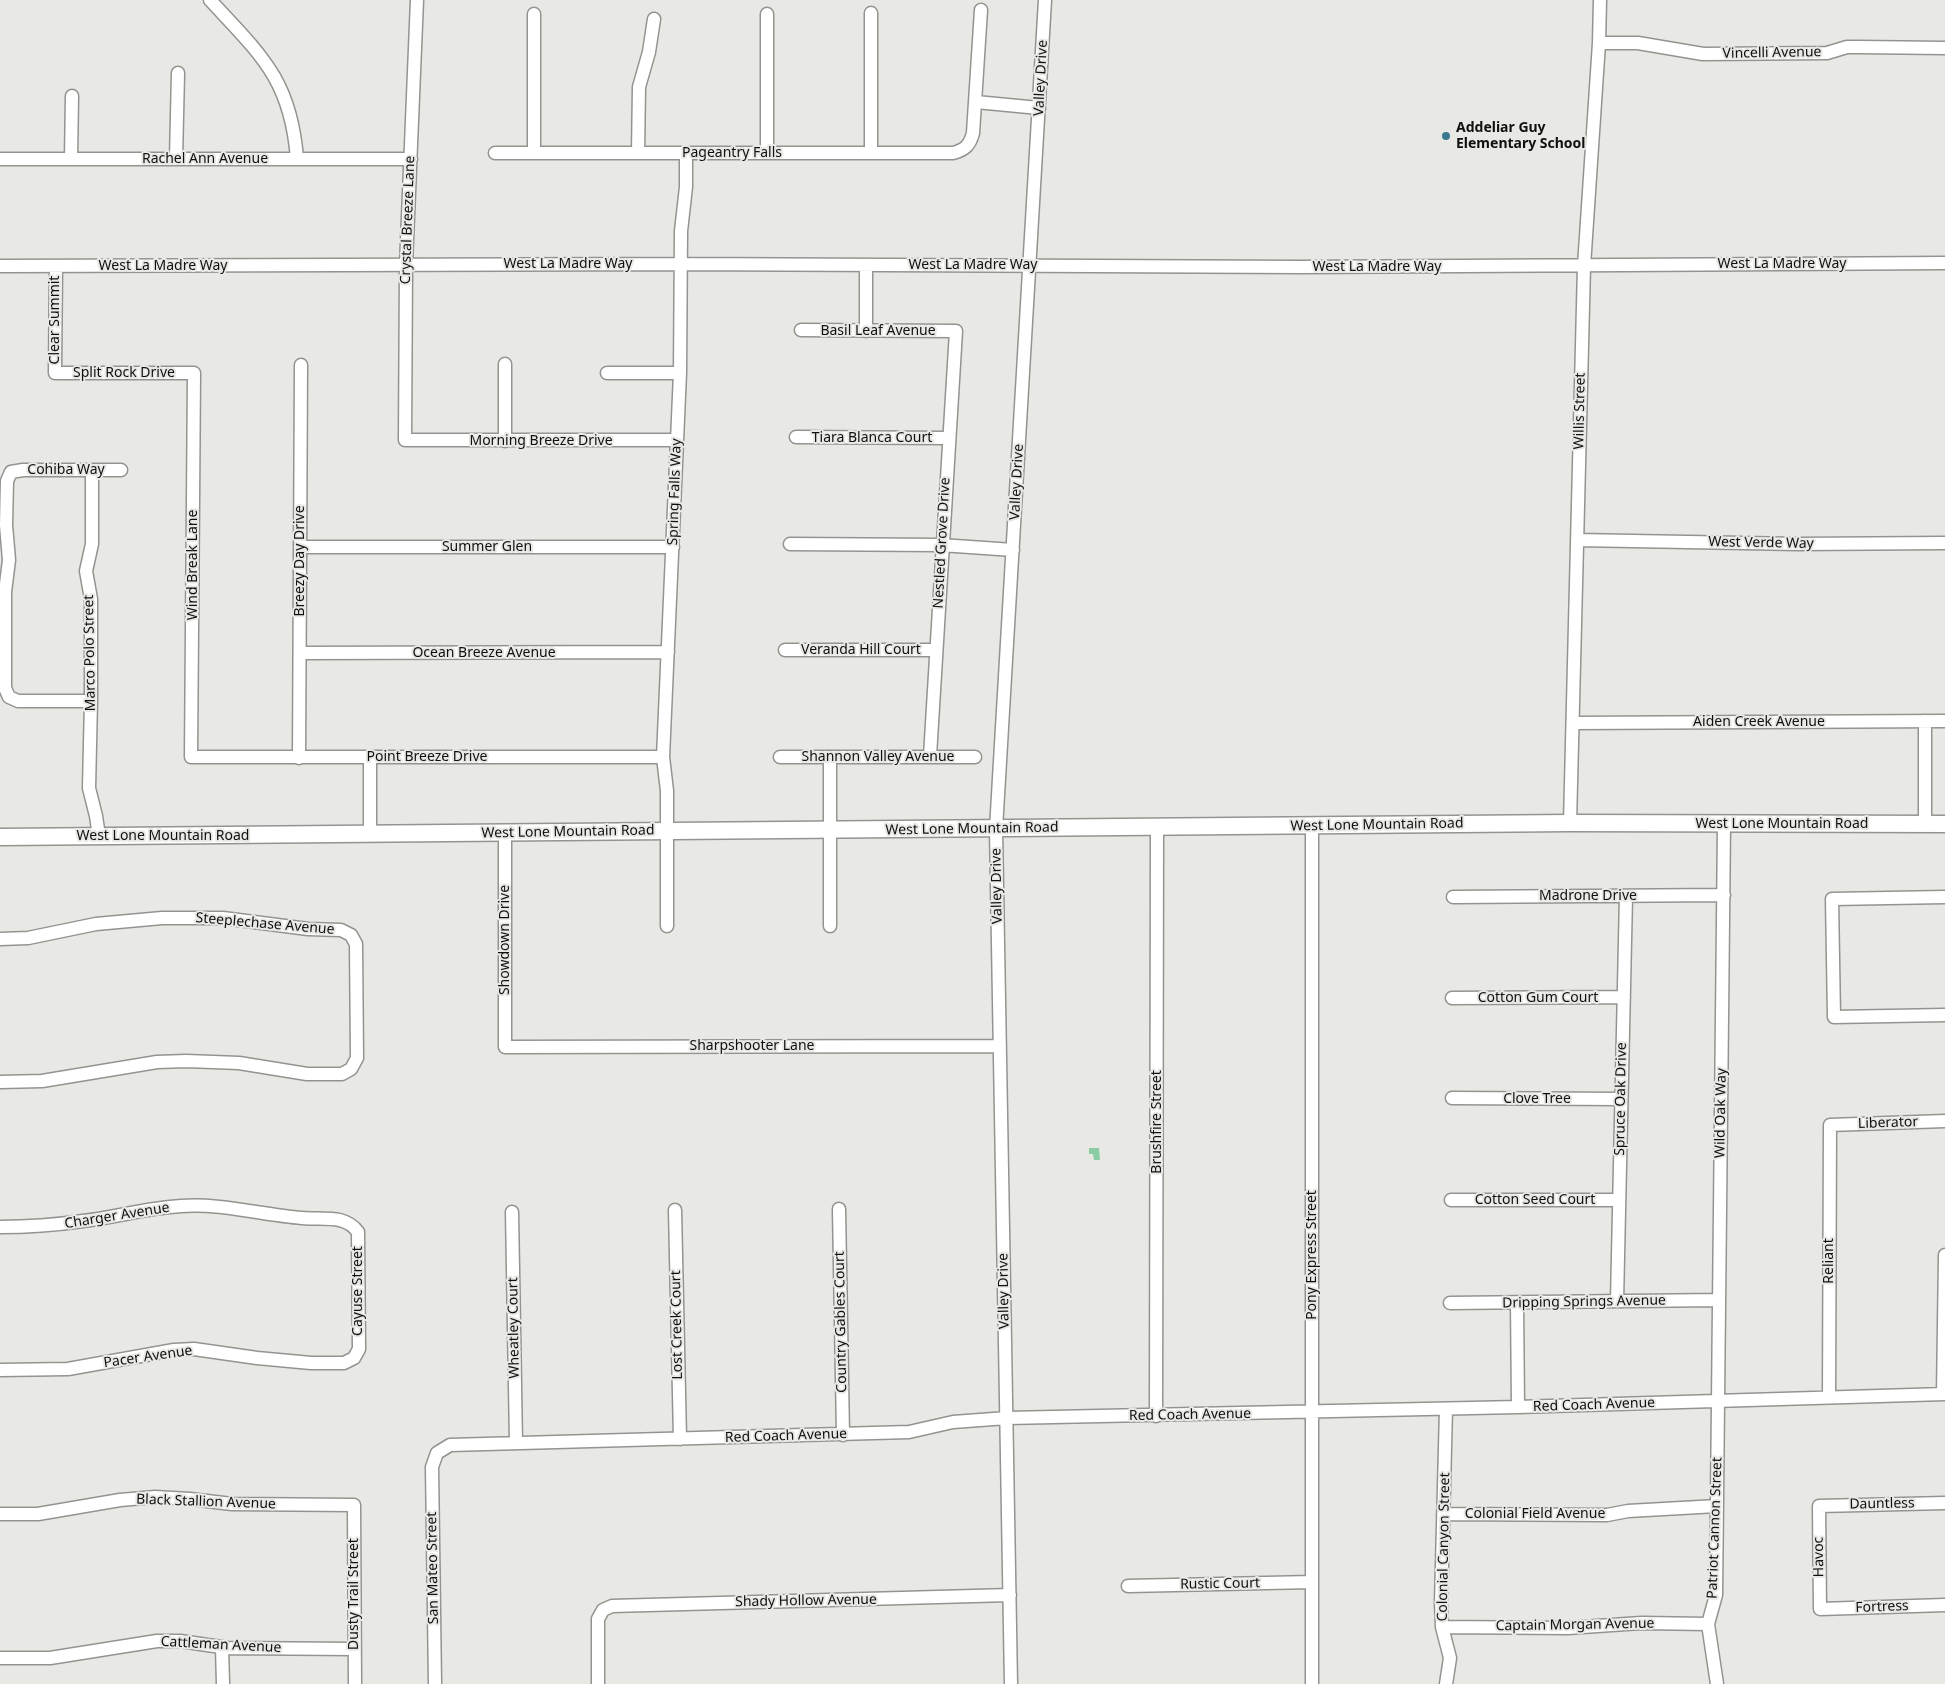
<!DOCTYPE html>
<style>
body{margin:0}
canvas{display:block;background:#e8e9e5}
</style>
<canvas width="1945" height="1684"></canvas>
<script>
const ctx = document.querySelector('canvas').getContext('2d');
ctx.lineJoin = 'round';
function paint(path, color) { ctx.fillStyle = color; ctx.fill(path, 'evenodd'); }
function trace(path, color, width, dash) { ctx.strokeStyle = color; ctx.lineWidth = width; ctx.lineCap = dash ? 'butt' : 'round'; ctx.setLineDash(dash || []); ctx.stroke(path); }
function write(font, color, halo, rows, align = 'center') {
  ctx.font = font + ' "Noto Sans",sans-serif'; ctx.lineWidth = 4; ctx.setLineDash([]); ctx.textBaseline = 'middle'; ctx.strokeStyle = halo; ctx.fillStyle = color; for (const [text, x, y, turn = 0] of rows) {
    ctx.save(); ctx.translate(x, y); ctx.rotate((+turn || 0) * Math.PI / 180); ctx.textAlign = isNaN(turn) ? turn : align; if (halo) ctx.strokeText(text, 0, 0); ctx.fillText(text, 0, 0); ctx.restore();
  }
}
paint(new Path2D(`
 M 1089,1148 L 1099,1148 L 1100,1160 L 1094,1160 L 1093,1154 L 1089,1154 Z`), '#8ccca5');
const minor = new Path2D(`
 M 210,0 C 261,55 291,80 297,159
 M 417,0 L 406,265 L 405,440 L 677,440
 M 871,13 L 871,153
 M 534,14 L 534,153
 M 767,14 L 767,153
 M 1599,43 L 1638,43 L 1703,54 L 1827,53 L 1847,47 L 1858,47 L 1945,48
 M 976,102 L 1039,108
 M 495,153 L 953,153 C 965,150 970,145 973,133 L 981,10
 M 638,153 L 639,87 L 649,52 L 654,19
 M 0,159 L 411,159
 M 71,159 L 72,96
 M 176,159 L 178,73
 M 866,265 L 866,331
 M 0,266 L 680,264 L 1300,267 L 1945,263
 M 56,266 L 55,373 L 194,373 L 191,757 L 663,757
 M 801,330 L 956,331 L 930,756
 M 607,373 L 680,373
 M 796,437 L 949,438
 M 505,441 L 505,364
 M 92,470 L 92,544 L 86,571 L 91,599 L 91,701 L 89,788 L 96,816 L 99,836
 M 1577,540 L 1798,544 L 1945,543
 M 790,544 L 941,545 L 1013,550
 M 300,547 L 673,547
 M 785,650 L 936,650
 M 300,653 L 668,652
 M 91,701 L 18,701 L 9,697 L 5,688 L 5,592 L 9,560 L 6,525 L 7,481 L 11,472 L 23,470 L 121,470
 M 1925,721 L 1925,824
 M 1573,723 L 1945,721
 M 370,757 L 370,834
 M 780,757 L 975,757
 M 830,757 L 830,926
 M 299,758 L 301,365
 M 1570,823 L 1584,266 L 1599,43 L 1600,0
 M 1312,826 L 1312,1684
 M 505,833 L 505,1047 L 1000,1046
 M 1453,897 L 1724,895
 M 1945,897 L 1832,899 L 1834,1017 L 1945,1015
 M 667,926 L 667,791 L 663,757 L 680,373 L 681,231 L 686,187 L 686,153
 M 0,939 L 28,938 L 96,924 L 162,918 L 223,918 L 308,929 L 341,930 L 351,935 L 356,944 L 357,1058 L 351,1069 L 342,1074 L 307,1074 L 239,1063 L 186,1061 L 157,1062 L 42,1081 L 0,1082
 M 1452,998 L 1624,997
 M 1452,1098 L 1621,1099
 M 1451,1200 L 1619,1200
 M 839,1209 L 843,1435
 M 675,1210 L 680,1439
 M 512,1212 L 516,1443
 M 0,1227 C 28,1227 55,1225 83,1221 C 116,1217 147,1208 181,1206 C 222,1203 262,1215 302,1218 C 323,1220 345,1214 358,1232 L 359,1349 L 354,1358 L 344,1363 L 311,1363 L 257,1358 L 194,1349 L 174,1350 L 68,1369 L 0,1370
 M 1617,1301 L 1626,896
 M 1450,1303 L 1719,1300
 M 1517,1303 L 1518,1407
 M 1943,1394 L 1945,1255
 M 1829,1397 L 1830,1125 L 1945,1121
 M 1446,1409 L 1441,1603 L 1442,1627 L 1450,1658 L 1446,1684
 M 1156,1416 L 1157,827
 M 1945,1503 L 1819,1506 L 1820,1609 L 1945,1605
 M 0,1514 L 38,1514 L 120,1500 L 155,1497 L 190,1499 L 232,1504 L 354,1505 L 355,1684
 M 1443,1514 L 1607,1515 L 1628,1511 L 1717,1506
 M 1128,1586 L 1312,1582
 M 1442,1627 L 1568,1628 L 1641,1623 L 1708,1624
 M 222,1647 L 223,1684
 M 0,1658 L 50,1658 L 157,1641 L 180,1641 L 228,1648 L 354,1649
 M 435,1684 L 432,1467 L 437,1453 L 450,1445 L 909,1432 L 953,1422 L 1007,1418 L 1518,1407 L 1945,1394
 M 598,1684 L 598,1619 L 603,1610 L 612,1606 L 1010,1595
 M 1011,1684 L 996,829 L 1045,0
 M 1717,1684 L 1708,1624 L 1716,1595 L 1724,824`);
const major = new Path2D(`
 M 0,837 L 1570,823 L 1945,824`);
trace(minor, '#939490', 15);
trace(major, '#939490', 19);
trace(minor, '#fff', 12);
trace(major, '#fff', 16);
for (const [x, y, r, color] of [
 [1446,136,5,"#39798d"]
]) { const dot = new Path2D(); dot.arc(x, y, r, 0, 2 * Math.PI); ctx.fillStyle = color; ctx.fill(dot); trace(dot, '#e8e9e5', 2); }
write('14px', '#10100f', '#e8e9e5', [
 ["Vincelli Avenue",1772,53,-1],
 ["Valley Drive",1041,78,-87],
 ["Pageantry Falls",732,153],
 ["Rachel Ann Avenue",205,159],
 ["Crystal Breeze Lane",408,220,-88],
 ["West La Madre Way",568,264],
 ["West La Madre Way",1782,264],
 ["West La Madre Way",973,265],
 ["West La Madre Way",163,266],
 ["West La Madre Way",1377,267],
 ["Clear Summit",55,320,-90],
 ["Basil Leaf Avenue",878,331],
 ["Split Rock Drive",124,373],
 ["Willis Street",1580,411,-89],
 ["Tiara Blanca Court",872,438],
 ["Morning Breeze Drive",541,441],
 ["Cohiba Way",66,470],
 ["Valley Drive",1017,482,-87],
 ["Spring Falls Way",675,492,-88],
 ["Nestled Grove Drive",942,543,-87],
 ["West Verde Way",1761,543,1],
 ["Summer Glen",487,547],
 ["Breezy Day Drive",300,561,-90],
 ["Wind Break Lane",193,565,-90],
 ["Veranda Hill Court",861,650],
 ["Marco Polo Street",90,653,-91],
 ["Ocean Breeze Avenue",484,653],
 ["Aiden Creek Avenue",1759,722],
 ["Point Breeze Drive",427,757],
 ["Shannon Valley Avenue",878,757],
 ["West Lone Mountain Road",1782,824],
 ["West Lone Mountain Road",1377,825,-1],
 ["West Lone Mountain Road",972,829,-1],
 ["West Lone Mountain Road",568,832,-1],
 ["West Lone Mountain Road",163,836],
 ["Valley Drive",997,886,-91],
 ["Madrone Drive",1588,896],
 ["Steeplechase Avenue",265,924,5],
 ["Showdown Drive",505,940,-90],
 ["Cotton Gum Court",1538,998],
 ["Sharpshooter Lane",752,1046],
 ["Clove Tree",1537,1099],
 ["Spruce Oak Drive",1621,1099,-89],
 ["Wild Oak Way",1721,1113,-89],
 ["Brushfire Street",1157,1122,-90],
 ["Liberator",1888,1123,-2],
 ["Cotton Seed Court",1535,1200],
 ["Charger Avenue",117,1216,-9],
 ["Pony Express Street",1312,1255,-90],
 ["Reliant",1829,1261,-90],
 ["Cayuse Street",358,1291,-90],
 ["Valley Drive",1004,1291,-91],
 ["Dripping Springs Avenue",1584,1302,-1],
 ["Country Gables Court",841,1322,-91],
 ["Lost Creek Court",677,1325,-91],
 ["Wheatley Court",514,1328,-91],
 ["Pacer Avenue",148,1357,-8],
 ["Red Coach Avenue",1594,1405,-2],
 ["Red Coach Avenue",1190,1415,-1],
 ["Red Coach Avenue",786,1436,-2],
 ["Black Stallion Avenue",206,1502,2],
 ["Dauntless",1882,1504,-1],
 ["Colonial Field Avenue",1535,1514],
 ["Patriot Cannon Street",1715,1528,-88],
 ["Colonial Canyon Street",1444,1547,-89],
 ["Havoc",1819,1557,-91],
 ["San Mateo Street",433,1568,-91],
 ["Rustic Court",1220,1584,-1],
 ["Dusty Trail Street",354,1594,-90],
 ["Shady Hollow Avenue",806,1601,-1],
 ["Fortress",1882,1607,-2],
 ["Captain Morgan Avenue",1575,1625,-1],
 ["Cattleman Avenue",221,1645,3]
]);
write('bold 14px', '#10100f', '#e8e9e5', [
 ["Addeliar Guy",1456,128],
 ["Elementary School",1456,144]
], 'left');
</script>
